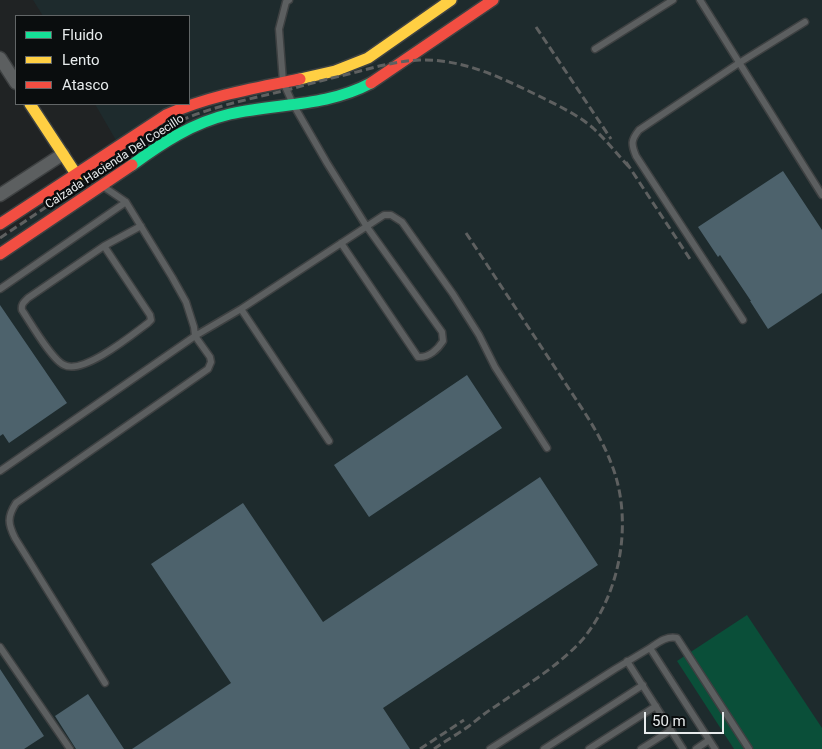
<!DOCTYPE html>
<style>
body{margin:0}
#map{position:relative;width:822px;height:749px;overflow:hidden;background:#202324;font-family:Roboto,sans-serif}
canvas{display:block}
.legend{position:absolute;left:15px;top:15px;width:175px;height:90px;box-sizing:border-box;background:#0a0d0e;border:1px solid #626667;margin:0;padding:6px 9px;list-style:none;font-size:15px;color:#e7ebec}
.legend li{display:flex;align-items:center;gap:10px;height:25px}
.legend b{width:25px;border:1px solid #626667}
.scale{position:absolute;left:644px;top:712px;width:80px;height:22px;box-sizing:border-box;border:2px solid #e7ebec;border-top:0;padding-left:6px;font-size:15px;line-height:18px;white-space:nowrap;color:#e7ebec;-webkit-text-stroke:4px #0a0d0e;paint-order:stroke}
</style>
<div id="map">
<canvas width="822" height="749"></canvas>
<ul class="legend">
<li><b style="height:6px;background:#16e098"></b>Fluido</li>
<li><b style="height:6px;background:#ffcf43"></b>Lento</li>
<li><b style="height:6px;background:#f24e42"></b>Atasco</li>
</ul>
<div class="scale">50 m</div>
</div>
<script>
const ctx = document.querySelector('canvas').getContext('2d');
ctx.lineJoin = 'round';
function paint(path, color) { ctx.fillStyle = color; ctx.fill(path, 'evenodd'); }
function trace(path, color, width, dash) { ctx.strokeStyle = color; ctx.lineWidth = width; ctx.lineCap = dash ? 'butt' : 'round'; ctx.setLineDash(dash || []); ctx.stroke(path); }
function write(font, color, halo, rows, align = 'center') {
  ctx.font = font + ' Roboto,sans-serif'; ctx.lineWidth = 5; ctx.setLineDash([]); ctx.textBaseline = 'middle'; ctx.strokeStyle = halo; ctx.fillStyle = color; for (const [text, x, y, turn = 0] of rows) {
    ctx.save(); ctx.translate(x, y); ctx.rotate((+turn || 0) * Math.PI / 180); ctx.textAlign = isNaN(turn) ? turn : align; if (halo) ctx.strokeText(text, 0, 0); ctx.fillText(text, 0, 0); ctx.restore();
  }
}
paint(new Path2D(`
 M 33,0 L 822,0 L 822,749 L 0,749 L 0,240 L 121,149 L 95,104 L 189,104 L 189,16 L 43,16 Z`), '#1e2b2d');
paint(new Path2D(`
 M 747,615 L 822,728 L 822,749 L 734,749 L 677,661 Z`), '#0a4f39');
paint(new Path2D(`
 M 783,171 L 822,230 L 822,293 L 768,329 L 750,301 L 751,301 L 720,255 L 718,257 L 698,227 Z
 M 0,305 L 67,403 L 9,443 L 3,434 L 0,436 Z
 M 467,375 L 502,428 L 369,517 L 334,465 Z
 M 540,477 L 598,565 L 383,708 L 410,749 L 132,749 L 231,683 L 151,564 L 243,503 L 323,622 Z
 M 0,669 L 44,736 L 24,749 L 0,749 Z
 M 88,694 L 124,749 L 76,749 L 55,716 Z`), '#4d626c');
const lane = new Path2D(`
 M 289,0 L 286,2 L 279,29 L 283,82 L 293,104 L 327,163 L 367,227 L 442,332 L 443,341 C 438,349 429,358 418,357 L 341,243
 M 700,0 L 822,195
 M 595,49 L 673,0
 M 104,187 L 126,202 L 172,277 L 186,302 L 194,327 L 195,336 L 210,357 L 211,362 L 208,369 L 16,503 C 7,517 8,524 15,538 L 105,683
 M 104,246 L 150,315 L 151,320 L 148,323 C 132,335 83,375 64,365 C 52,360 30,322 22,310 C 21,304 24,302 28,298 Z
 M 104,246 L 141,226
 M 0,289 L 126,202
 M 241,309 L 329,441
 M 743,320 L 636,156 C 631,144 631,140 639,130 L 739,63 L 805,22
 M 0,471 L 195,336 L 241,309 L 384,215 L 391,215 L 402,222 L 453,294 L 479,335 L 495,367 L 547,448
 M 0,647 L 70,749
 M 650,648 C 659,642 666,636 677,638 L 749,749
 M 627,661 L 683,749
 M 490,749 L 615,669 L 650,648 L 715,749
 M 544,749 L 643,685
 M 589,749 L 656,706
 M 641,749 L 671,730
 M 696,749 L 709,740`);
const street = new Path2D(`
 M 0,58 L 16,83
 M 0,195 L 63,154`);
const fast = new Path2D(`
 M 132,165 C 162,143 192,123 230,114 C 278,103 326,107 371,83`);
const slow = new Path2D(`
 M 300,79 L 335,71 L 368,58 L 451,0
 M 30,104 L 76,174 L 86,178`);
const jam = new Path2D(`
 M 371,83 L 493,0
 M 0,224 L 166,115 C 208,96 255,88 300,79
 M 0,254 L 132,165`);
trace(lane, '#3e4142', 9);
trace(street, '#3e4142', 15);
trace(fast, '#3e4142', 14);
trace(slow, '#3e4142', 14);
trace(jam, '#3e4142', 14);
trace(lane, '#5c5f60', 6);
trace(street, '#5c5f60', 12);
trace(fast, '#16e098', 11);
trace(slow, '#ffcf43', 11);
trace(jam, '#f24e42', 11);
trace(new Path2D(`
 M 536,27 L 611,139
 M 626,162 L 692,262
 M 0,238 L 161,130 C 201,108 247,100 291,89 C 311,83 332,78 353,73 C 375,67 397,61 420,60 C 464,59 502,78 541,97 C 559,106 578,115 593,128 C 606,140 617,154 629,167
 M 420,749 L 464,720
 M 434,749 C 445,741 458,734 469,726 C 478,719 486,712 496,706 C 526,685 559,666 583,639 C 619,595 632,528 615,474 C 608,452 597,432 585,413 L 466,233`), '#5e6060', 3, [8, 4]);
write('12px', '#e7ebec', '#0a0d0e', [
 ["Calzada Hacienda Del Coecillo",115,162,-33]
]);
</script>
